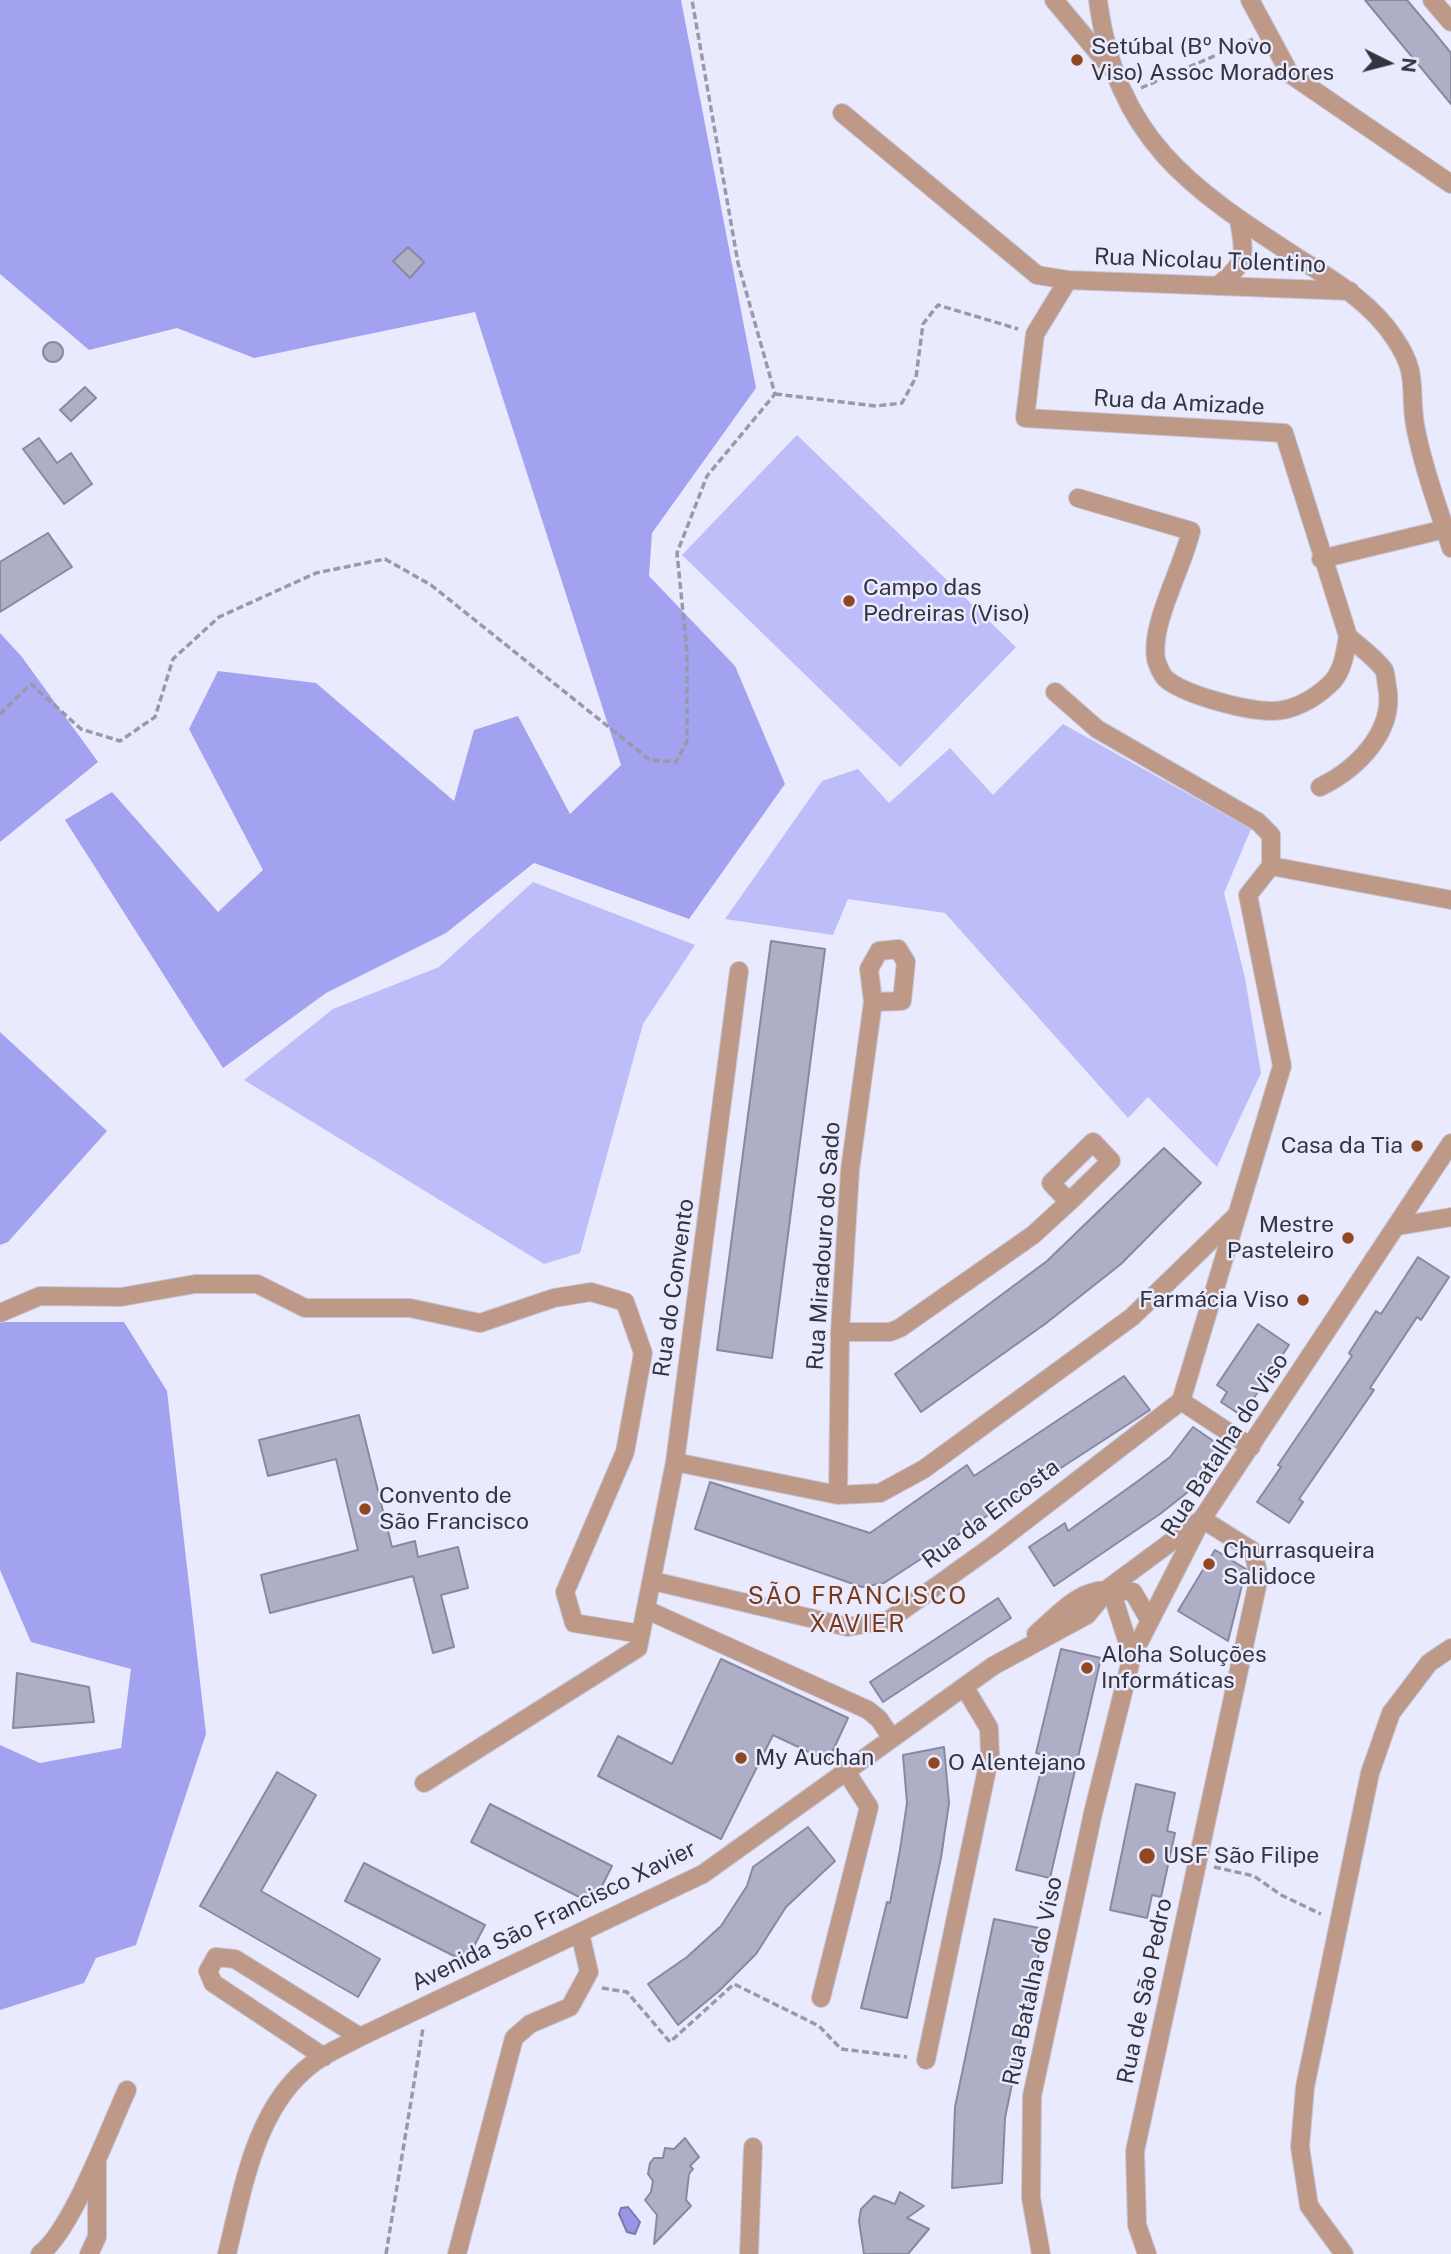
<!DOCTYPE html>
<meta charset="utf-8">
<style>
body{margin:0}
#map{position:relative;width:1451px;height:2254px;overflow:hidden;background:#e9eafe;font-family:"Public Sans",sans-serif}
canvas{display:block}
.north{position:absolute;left:1353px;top:28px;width:70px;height:70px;-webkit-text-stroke:5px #e9eafe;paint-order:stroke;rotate:96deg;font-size:19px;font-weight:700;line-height:28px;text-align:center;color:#34343e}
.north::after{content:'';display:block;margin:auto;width:24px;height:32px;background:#34343e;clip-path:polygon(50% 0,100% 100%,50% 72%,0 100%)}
</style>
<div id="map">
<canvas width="1451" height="2254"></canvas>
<div class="north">N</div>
</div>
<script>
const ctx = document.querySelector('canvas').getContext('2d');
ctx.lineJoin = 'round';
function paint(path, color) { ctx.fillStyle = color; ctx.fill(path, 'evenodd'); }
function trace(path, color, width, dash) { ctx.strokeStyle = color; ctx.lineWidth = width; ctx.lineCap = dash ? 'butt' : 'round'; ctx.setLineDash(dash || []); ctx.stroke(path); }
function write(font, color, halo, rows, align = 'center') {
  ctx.font = font + ' "Public Sans",sans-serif'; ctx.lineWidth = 5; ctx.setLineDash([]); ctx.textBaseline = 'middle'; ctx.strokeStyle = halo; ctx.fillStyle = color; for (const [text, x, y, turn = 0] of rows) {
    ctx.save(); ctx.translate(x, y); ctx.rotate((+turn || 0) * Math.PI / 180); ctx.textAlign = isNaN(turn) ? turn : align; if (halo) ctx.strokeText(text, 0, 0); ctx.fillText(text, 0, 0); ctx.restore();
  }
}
paint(new Path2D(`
 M 797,435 L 1016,647 L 900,767 L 682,555 Z
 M 1063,724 L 1251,829 L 1224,893 L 1245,978 L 1261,1073 L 1217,1167 L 1148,1097 L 1128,1118 L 945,913 L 848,899 L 833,935 L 725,919 L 822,781 L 858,769 L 889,803 L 950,748 L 993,795 Z
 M 533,882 L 695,945 L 643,1024 L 580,1253 L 544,1264 L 244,1080 L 333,1009 L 439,967 Z`), '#bcbdf9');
paint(new Path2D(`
 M 0,0 L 681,0 L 756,388 L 652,533 L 649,576 L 735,666 L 785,784 L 689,919 L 534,863 L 446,933 L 326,993 L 223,1068 L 65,820 L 112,792 L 218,912 L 263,870 L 189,729 L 218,671 L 316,683 L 454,801 L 474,730 L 518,716 L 570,814 L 621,765 L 475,312 L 254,358 L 177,328 L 89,350 L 0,274 Z
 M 0,633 L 22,657 L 98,762 L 0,842 Z
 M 0,1032 L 107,1131 L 8,1242 L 0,1245 Z
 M 0,1322 L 124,1322 L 167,1391 L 206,1734 L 136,1945 L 96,1958 L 84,1983 L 0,2010 L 0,1745 L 40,1763 L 121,1748 L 131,1669 L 31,1642 L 0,1570 Z`), '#a3a2f1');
const water = new Path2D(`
 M 628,2207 L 640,2222 L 635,2234 L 627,2232 L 619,2214 L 621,2208 Z`);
paint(water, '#9997e5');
trace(water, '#7b79b3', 2);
const building = new Path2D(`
 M 1365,0 L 1407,0 L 1433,31 L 1451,53 L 1451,104 Z
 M 408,247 L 424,262 L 410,278 L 393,261 Z
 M43 352a10 10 0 1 1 20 0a10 10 0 1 1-20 0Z
 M 85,387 L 96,398 L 71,421 L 60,410 Z
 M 39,438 L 57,463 L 71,453 L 92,484 L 64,504 L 23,449 Z
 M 48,533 L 72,567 L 0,612 L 0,562 Z
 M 771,941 L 825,949 L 772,1358 L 717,1350 Z
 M 1164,1148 L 1201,1183 L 1121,1264 L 1045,1324 L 921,1412 L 895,1374 L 1047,1261 Z
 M 1418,1257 L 1449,1277 L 1421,1320 L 1417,1317 L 1370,1388 L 1374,1390 L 1299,1499 L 1303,1502 L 1289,1523 L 1257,1502 L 1281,1467 L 1278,1465 L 1352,1356 L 1349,1353 L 1376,1311 L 1381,1314 Z
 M 1258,1324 L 1289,1345 L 1242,1416 L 1221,1402 L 1227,1392 L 1217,1385 Z
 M 1124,1376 L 1150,1410 L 884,1583 L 862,1587 L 695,1529 L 710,1482 L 870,1533 L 967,1465 L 974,1476 Z
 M 359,1415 L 392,1547 L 415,1541 L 418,1557 L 458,1547 L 468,1588 L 441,1595 L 454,1647 L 433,1653 L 413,1576 L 270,1613 L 261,1575 L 358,1550 L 336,1459 L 268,1476 L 259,1440 Z
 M 1193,1427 L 1225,1449 L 1198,1484 L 1160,1514 L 1054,1586 L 1029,1547 L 1065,1523 L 1068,1531 L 1138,1481 L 1170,1457 Z
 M 1215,1550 L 1246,1569 L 1228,1641 L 1178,1611 Z
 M 998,1598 L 1011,1618 L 883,1702 L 870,1682 Z
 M 1061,1649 L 1101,1658 L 1050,1878 L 1016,1870 L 1045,1755 L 1036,1753 Z
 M 721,1659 L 848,1718 L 828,1761 L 773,1735 L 721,1839 L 598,1776 L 618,1736 L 672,1764 Z
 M 17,1673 L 89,1687 L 94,1722 L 13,1728 Z
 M 944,1747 L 949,1803 L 941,1858 L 907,2018 L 861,2008 L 887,1902 L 890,1903 L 900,1850 L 907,1803 L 903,1755 Z
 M 277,1772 L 316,1795 L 261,1891 L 380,1959 L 358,1997 L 200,1906 Z
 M 1136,1784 L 1175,1793 L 1167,1831 L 1175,1833 L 1161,1897 L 1152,1895 L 1147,1918 L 1110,1910 Z
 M 490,1804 L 612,1866 L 593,1904 L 471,1842 Z
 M 808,1827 L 835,1861 L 786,1907 L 756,1954 L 719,1991 L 678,2025 L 648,1984 L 687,1957 L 721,1926 L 747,1886 L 753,1867 Z
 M 364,1863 L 485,1925 L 466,1962 L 345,1901 Z
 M 994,1919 L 1044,1929 L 1005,2118 L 1002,2183 L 952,2188 L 955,2107 Z
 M 685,2138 L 699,2157 L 690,2166 L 693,2169 L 689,2174 L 686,2200 L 691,2206 L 654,2244 L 657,2215 L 645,2200 L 651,2192 L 653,2181 L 648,2174 L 650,2163 L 654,2158 L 663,2158 L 665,2148 L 674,2149 Z
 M 900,2192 L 924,2206 L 907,2218 L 929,2229 L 908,2254 L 864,2254 L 859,2221 L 861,2209 L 874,2196 L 895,2204 Z`);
paint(building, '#aeafc7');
trace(building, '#8889a0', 2);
const minor = new Path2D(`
 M 1054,0 L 1110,67
 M 1098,0 C 1116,138 1189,188 1298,258 C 1333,280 1372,303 1395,339 C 1419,374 1409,388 1415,425 C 1423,467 1438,507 1451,548
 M 1250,0 L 1290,74 L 1451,184
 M 1432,0 L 1451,22
 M 842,113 L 1037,275 L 1068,280
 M 1217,286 C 1247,263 1245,256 1239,220
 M 1078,498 L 1191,531 C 1183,567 1150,624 1156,659 C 1157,664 1162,675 1165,678 C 1183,695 1247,711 1272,711 C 1293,711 1314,699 1329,685 C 1343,673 1345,653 1348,636 L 1284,433 L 1025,418 L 1035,334 L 1068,280 L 1350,291
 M 1321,559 L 1445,529
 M 1055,692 L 1097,729 L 1258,822 L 1271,835 L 1271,866
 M 1320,787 C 1357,769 1396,731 1387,686 C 1386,681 1386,674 1384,670 C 1376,658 1358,646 1348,636
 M 1398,1226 L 1451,1217
 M 0,1313 L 40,1296 L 121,1297 L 195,1284 L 257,1284 L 305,1308 L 410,1308 L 480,1323 L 554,1298 L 591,1292 L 625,1302 L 643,1353 L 625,1452 L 565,1592 L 574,1623 L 641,1634
 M 840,1332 L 890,1332 L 900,1328 L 1033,1235 L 1069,1202 L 1051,1183 L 1093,1142 L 1111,1161 L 1069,1202
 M 1251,1447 L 1181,1401 L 1282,1066 L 1248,895 L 1271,866 L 1451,900
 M 675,1462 L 838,1495 L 880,1493 L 924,1469 L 1132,1317 L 1237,1215
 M 838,1495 L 840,1332 L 850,1170 L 873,1002 L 869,969 L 879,951 L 898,949 L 906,962 L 902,1001 L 873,1002
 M 653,1581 L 848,1627 L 889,1620 L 991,1547 L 1181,1401
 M 1110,1587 L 1132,1656
 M 647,1610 L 868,1710 L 879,1719 L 891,1737
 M 1036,1634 C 1070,1604 1085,1582 1133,1592 L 1150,1621
 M 424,1783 L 638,1648 L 675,1462 L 739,971
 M 821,1998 L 869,1807 L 845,1770
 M 324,2057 L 213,1983 L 208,1971 L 216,1957 L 235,1959 L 360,2037
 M 926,2060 L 990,1755 L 989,1728 L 965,1688
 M 40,2254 C 72,2230 108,2131 127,2090
 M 89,2254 L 97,2237 L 97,2162
 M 227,2254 C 243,2189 255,2107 312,2064 C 326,2053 344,2046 360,2037 L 703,1874 L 993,1666 L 1087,1615 L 1110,1587 L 1202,1519
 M 457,2254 L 514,2038 L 530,2024 L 570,2007 L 589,1972 L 580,1933
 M 749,2254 L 753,2147
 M 1041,2254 L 1031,2198 L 1032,2096 L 1093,1813 L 1132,1656 L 1202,1519 L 1451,1143
 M 1147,2254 L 1137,2225 L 1135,2151 L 1259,1577 L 1253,1551 L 1202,1519
 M 1344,2254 L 1309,2206 L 1300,2147 L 1305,2087 L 1370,1773 L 1391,1713 L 1429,1663 L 1451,1648`);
trace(minor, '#c5c6d8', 20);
trace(new Path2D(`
 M 1141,88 L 1253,39
 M 775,394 L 876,406 L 902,403 L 916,377 L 923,324 L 938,305 L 1018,329
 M 0,714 L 31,684 L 81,729 L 120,741 L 155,717 L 173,659 L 219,617 L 316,573 L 385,559 L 431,585 L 650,760 L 676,762 L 687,741 L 687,652 L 677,553 L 707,476 L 775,394 L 738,263 L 692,0
 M 1214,1867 L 1254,1876 L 1281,1895 L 1321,1914
 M 602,1988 L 627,1992 L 670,2042 L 734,1984 L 819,2026 L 841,2049 L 907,2057
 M 386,2254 L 423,2028`), '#9899a9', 3.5, [7, 3.5]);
trace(minor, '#be9988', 18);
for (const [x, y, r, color] of [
 [1077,60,7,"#8f4823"],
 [849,601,7,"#8f4823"],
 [1417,1146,7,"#8f4823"],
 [1348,1238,7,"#8f4823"],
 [1303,1300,7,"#8f4823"],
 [365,1509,7,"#8f4823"],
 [1209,1564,7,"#8f4823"],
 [1087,1668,7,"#8f4823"],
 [741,1758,7,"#8f4823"],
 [934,1763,7,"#8f4823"],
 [1147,1856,9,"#8f4823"]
]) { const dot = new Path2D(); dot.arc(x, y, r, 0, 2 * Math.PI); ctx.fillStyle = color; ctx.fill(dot); trace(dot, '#e9eafe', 2.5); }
write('23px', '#34343e', '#e9eafe', [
 ["Setúbal (Bº Novo",1091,47],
 ["Viso) Assoc Moradores",1091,73],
 ["Campo das",863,588],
 ["Pedreiras (Viso)",863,614],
 ["Casa da Tia",1403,1146,"right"],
 ["Mestre",1334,1225,"right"],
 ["Pasteleiro",1334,1251,"right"],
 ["Farmácia Viso",1289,1300,"right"],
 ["Convento de",379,1496],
 ["São Francisco",379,1522],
 ["Churrasqueira",1223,1551],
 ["Salidoce",1223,1577],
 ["Aloha Soluções",1101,1655],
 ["Informáticas",1101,1681],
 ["My Auchan",755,1758],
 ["O Alentejano",948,1763],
 ["USF São Filipe",1163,1856]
], 'left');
write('23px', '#34343e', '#e9eafe', [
 ["Rua Nicolau Tolentino",1210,261,2],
 ["Rua da Amizade",1179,403,3],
 ["Rua Miradouro do Sado",824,1246,-86],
 ["Rua do Convento",674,1288,-82],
 ["Rua Batalha do Viso",1225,1445,-57],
 ["Rua da Encosta",991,1514,-37],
 ["Avenida São Francisco Xavier",554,1916,-26],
 ["Rua Batalha do Viso",1033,1981,-78],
 ["Rua de São Pedro",1145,1991,-78]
]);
ctx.letterSpacing = '2px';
write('24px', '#793917', '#e9eafe', [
 ["SÃO FRANCISCO",858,1597],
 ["XAVIER",858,1625]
]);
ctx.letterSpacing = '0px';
</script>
